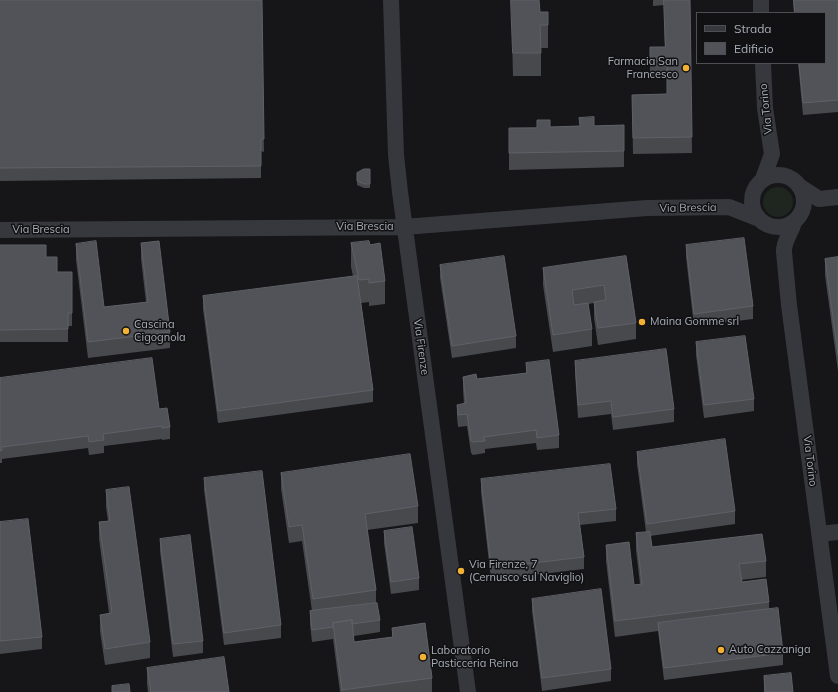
<!DOCTYPE html>
<style>
body{margin:0}
#map{position:relative;width:838px;height:692px;overflow:hidden;background:#161618;font-family:Mulish,sans-serif}
canvas{display:block}
.legend{position:absolute;left:696px;top:12px;width:130px;height:52px;box-sizing:border-box;background:#111113;border:1px solid #4d4f55;margin:0;padding:5px 7px;list-style:none;font-size:12px;color:#a8adb8}
.legend li{display:flex;align-items:center;gap:8px;height:20px}
.legend b{width:20px;border:1px solid #4d4f55}
</style>
<div id="map">
<canvas width="838" height="692"></canvas>
<ul class="legend">
<li><b style="height:5px;background:#37383d"></b>Strada</li>
<li><b style="height:11px;background:#525359"></b>Edificio</li>
</ul>
</div>
<script>
const ctx = document.querySelector('canvas').getContext('2d');
ctx.lineJoin = 'round';
function paint(path, color) { ctx.fillStyle = color; ctx.fill(path, 'evenodd'); }
function trace(path, color, width, dash) { ctx.strokeStyle = color; ctx.lineWidth = width; ctx.lineCap = dash ? 'butt' : 'round'; ctx.setLineDash(dash || []); ctx.stroke(path); }
function write(font, color, halo, rows, align = 'center') {
  ctx.font = font + ' Mulish,sans-serif'; ctx.lineWidth = 3; ctx.setLineDash([]); ctx.textBaseline = 'middle'; ctx.strokeStyle = halo; ctx.fillStyle = color; for (const [text, x, y, turn = 0] of rows) {
    ctx.save(); ctx.translate(x, y); ctx.rotate((+turn || 0) * Math.PI / 180); ctx.textAlign = isNaN(turn) ? turn : align; if (halo) ctx.strokeText(text, 0, 0); ctx.fillText(text, 0, 0); ctx.restore();
  }
}
paint(new Path2D(`
 M763 202a15 15 0 1 1 30 0a15 15 0 1 1-30 0Z`), '#1e261f');
trace(new Path2D(`
 M 391,0 L 396,155 L 400,192 L 468,692
 M 761,0 L 761,13
 M 763,63 L 765,108 L 772,154 L 763,179
 M752 201a26 26 0 1 1 52 0a26 26 0 1 1-52 0Z
 M 799,186 L 819,199 L 838,197
 M 794,222 C 792,231 783,242 784,252 L 789,305 L 838,676
 M 0,230 L 404,227 L 647,208 L 729,207 L 757,218
 M 820,534 L 838,532`), '#37383d', 16);
paint(new Path2D(`
 M 0,0 L 262,0 L 264,152 L 261,151 L 261,178 L 0,181 Z
 M 511,0 L 539,0 L 540,12 L 548,25 L 548,48 L 541,48 L 541,76 L 513,76 Z
 M 653,0 L 690,0 L 692,153 L 633,154 L 632,95 L 667,94 L 667,77 L 650,77 L 650,47 L 665,47 L 664,5 L 653,6 Z
 M 793,0 L 838,0 L 838,112 L 803,115 L 798,63 L 825,63 L 825,13 L 794,13 Z
 M 624,125 L 624,167 L 509,170 L 509,128 Z
 M 370,169 L 370,188 L 364,188 L 357,185 L 357,173 Z
 M 141,243 L 170,332 L 170,348 L 88,358 L 76,260 L 76,244 L 104,307 L 146,302 L 141,259 Z
 M 351,243 L 370,245 L 385,281 L 385,304 L 369,306 L 369,302 L 361,303 L 373,390 L 373,402 L 218,423 L 203,309 L 203,296 L 353,276 L 351,267 Z
 M 0,245 L 46,257 L 57,272 L 72,272 L 72,326 L 68,326 L 68,342 L 0,342 Z
 M 686,245 L 753,306 L 753,319 L 694,326 L 686,257 Z
 M 626,256 L 636,323 L 636,339 L 598,345 L 594,318 L 594,303 L 588,304 L 592,329 L 592,346 L 553,352 L 543,285 L 543,268 Z
 M 838,257 L 838,371 L 825,275 L 825,259 Z
 M 440,265 L 516,336 L 516,348 L 452,358 L 440,278 Z
 M 696,342 L 754,399 L 754,411 L 704,418 L 696,355 Z
 M 575,361 L 674,409 L 674,422 L 613,430 L 611,414 L 578,418 L 575,373 Z
 M 526,363 L 559,435 L 559,448 L 537,450 L 536,443 L 485,449 L 485,453 L 473,455 L 471,453 L 467,426 L 458,427 L 457,417 L 457,405 L 464,404 L 463,390 L 463,377 L 477,379 L 526,373 Z
 M 0,378 L 159,409 L 170,427 L 170,439 L 162,440 L 162,439 L 104,446 L 104,453 L 89,455 L 88,448 L 2,459 L 2,463 L 0,463 Z
 M 637,452 L 735,511 L 735,524 L 650,536 L 652,547 L 766,561 L 766,577 L 741,580 L 742,582 L 769,602 L 769,609 L 783,653 L 783,665 L 664,680 L 658,631 L 615,637 L 606,561 L 606,545 L 634,585 L 640,584 L 636,550 L 636,533 L 646,532 L 637,464 Z
 M 281,473 L 418,506 L 418,523 L 367,530 L 376,590 L 376,603 L 380,620 L 380,632 L 354,636 L 354,642 L 392,637 L 392,628 L 432,678 L 432,692 L 340,692 L 333,639 L 312,642 L 310,624 L 310,611 L 312,611 L 302,541 L 289,543 L 281,489 Z
 M 204,478 L 281,625 L 281,638 L 224,645 L 204,490 Z
 M 481,479 L 616,509 L 616,521 L 580,525 L 584,557 L 584,569 L 491,580 L 481,492 Z
 M 106,490 L 150,642 L 150,658 L 105,665 L 100,631 L 100,615 L 109,613 L 99,539 L 99,522 L 108,521 L 106,507 Z
 M 0,522 L 42,637 L 42,649 L 0,654 Z
 M 384,531 L 419,578 L 419,590 L 391,594 L 384,543 Z
 M 160,539 L 203,641 L 203,653 L 173,657 L 160,551 Z
 M 532,599 L 611,669 L 611,681 L 542,691 L 532,611 Z
 M 147,668 L 229,692 L 148,692 L 147,684 Z
 M 764,676 L 793,692 L 764,692 Z`), '#47494d');
const building = new Path2D(`
 M 0,0 L 262,0 L 264,139 L 261,139 L 261,166 L 0,168 Z
 M 511,0 L 539,0 L 540,12 L 548,12 L 548,25 L 540,25 L 541,53 L 513,53 Z
 M 664,0 L 690,0 L 692,137 L 633,138 L 632,95 L 667,94 L 667,61 L 650,61 L 650,47 L 665,47 Z
 M 794,0 L 838,0 L 838,100 L 803,103 L 799,63 L 825,63 L 825,13 L 795,13 Z
 M 594,117 L 594,126 L 624,125 L 624,151 L 509,153 L 509,128 L 537,128 L 537,120 L 550,120 L 550,127 L 580,126 L 579,118 Z
 M 364,169 L 370,169 L 370,184 L 364,184 L 357,181 L 357,173 Z
 M 744,238 L 753,306 L 694,314 L 686,245 Z
 M 96,241 L 104,307 L 148,302 L 141,243 L 159,241 L 170,332 L 88,342 L 76,244 Z
 M 369,241 L 370,245 L 380,243 L 385,281 L 369,283 L 369,279 L 359,280 L 351,243 Z
 M 0,245 L 46,245 L 46,257 L 57,257 L 57,272 L 72,272 L 72,313 L 68,313 L 68,329 L 0,330 Z
 M 504,256 L 516,336 L 452,346 L 440,265 Z
 M 626,256 L 636,323 L 598,328 L 594,302 L 606,300 L 604,285 L 572,290 L 574,305 L 588,303 L 592,329 L 553,335 L 543,268 Z
 M 838,257 L 838,355 L 825,259 Z
 M 357,276 L 373,390 L 218,411 L 203,296 Z
 M 745,336 L 754,399 L 704,405 L 696,342 Z
 M 666,349 L 674,409 L 613,417 L 611,401 L 578,405 L 575,361 Z
 M 152,358 L 159,409 L 167,408 L 170,427 L 162,428 L 162,426 L 103,434 L 104,440 L 89,442 L 88,436 L 2,447 L 2,450 L 0,451 L 0,378 Z
 M 549,360 L 559,435 L 537,438 L 536,430 L 484,437 L 485,441 L 473,442 L 471,441 L 467,414 L 458,415 L 457,405 L 466,403 L 463,377 L 476,374 L 477,379 L 527,373 L 526,363 Z
 M 725,439 L 735,511 L 647,524 L 637,452 Z
 M 410,454 L 418,506 L 365,514 L 376,590 L 313,599 L 302,525 L 289,527 L 281,473 Z
 M 610,464 L 616,509 L 578,513 L 584,557 L 491,568 L 481,479 Z
 M 262,471 L 281,625 L 224,633 L 204,478 Z
 M 129,487 L 150,642 L 105,649 L 100,615 L 112,613 L 99,522 L 110,521 L 106,490 Z
 M 28,519 L 42,637 L 0,641 L 0,522 Z
 M 412,527 L 419,578 L 391,582 L 384,531 Z
 M 650,532 L 652,547 L 762,534 L 766,561 L 739,564 L 742,582 L 766,579 L 769,602 L 615,621 L 606,545 L 629,542 L 634,585 L 642,584 L 636,533 Z
 M 190,535 L 203,641 L 173,644 L 160,539 Z
 M 601,589 L 611,669 L 542,678 L 532,599 Z
 M 377,603 L 380,620 L 352,624 L 352,620 L 333,623 L 333,627 L 312,630 L 310,611 Z
 M 778,608 L 783,653 L 664,668 L 658,623 Z
 M 352,620 L 354,642 L 393,637 L 392,628 L 425,623 L 432,678 L 342,690 L 333,623 Z
 M 224,657 L 229,692 L 151,692 L 147,668 Z
 M 791,673 L 793,692 L 765,692 L 764,676 Z
 M 129,684 L 130,692 L 112,692 L 112,686 Z`);
paint(building, '#525359');
trace(building, '#5f6168', 1);
for (const [x, y, r, color] of [
 [686,68,4,"#f2b134"],
 [642,322,4,"#f2b134"],
 [126,331,4,"#f2b134"],
 [461,571,4,"#f2b134"],
 [721,650,4,"#f2b134"],
 [423,657,4,"#f2b134"]
]) { const dot = new Path2D(); dot.arc(x, y, r, 0, 2 * Math.PI); ctx.fillStyle = color; ctx.fill(dot); trace(dot, '#111113', 1.5); }
write('11px', '#a8adb8', '#111113', [
 ["Farmacia San",678,62,"right"],
 ["Francesco",678,75,"right"],
 ["Maina Gomme srl",650,322],
 ["Cascina",134,325],
 ["Cigognola",134,338],
 ["Via Firenze, 7",469,565],
 ["(Cernusco sul Naviglio)",469,578],
 ["Auto Cazzaniga",729,650],
 ["Laboratorio",431,651],
 ["Pasticceria Reina",431,664]
], 'left');
write('11px', '#a8adb8', '#111113', [
 ["Via Torino",766,109,-96],
 ["Via Brescia",688,208,-1],
 ["Via Brescia",365,227],
 ["Via Brescia",41,230],
 ["Via Firenze",421,347,82],
 ["Via Torino",810,461,83]
]);
</script>
